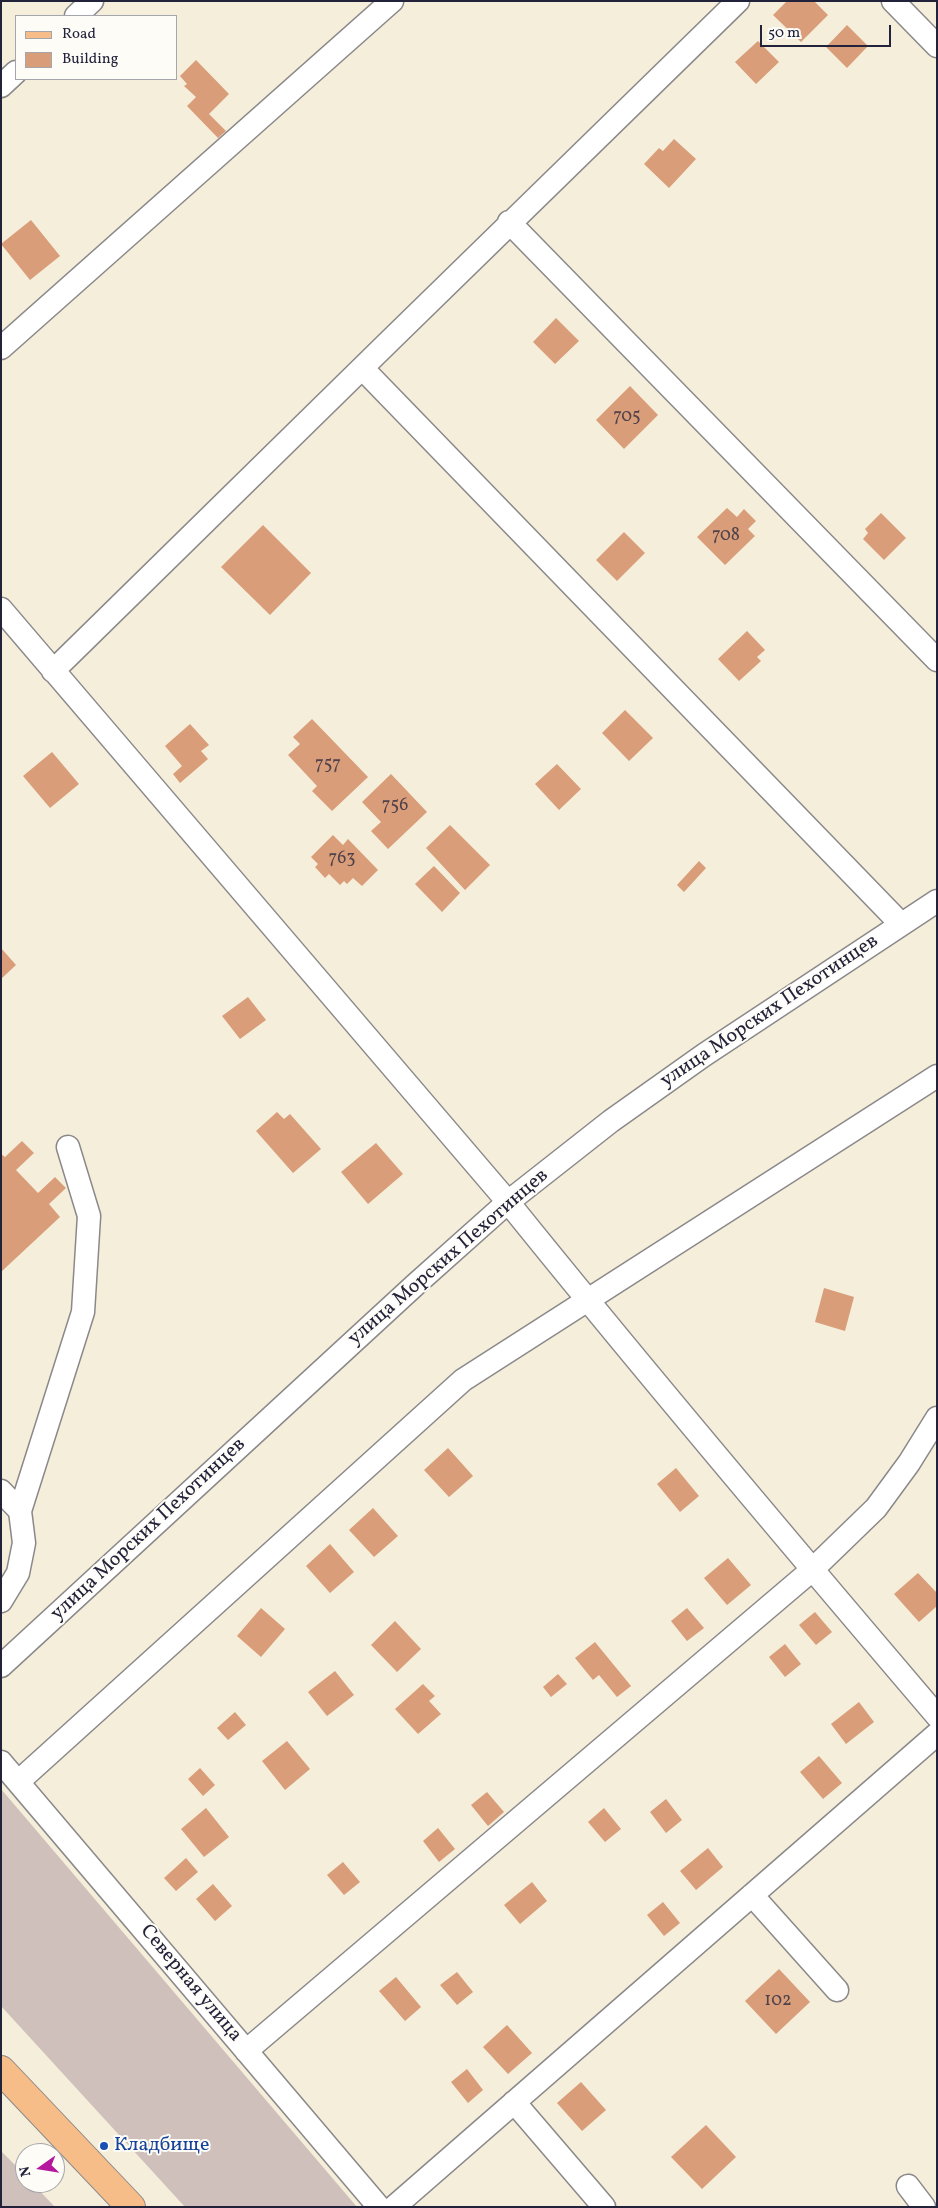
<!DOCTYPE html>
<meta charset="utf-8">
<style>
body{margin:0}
#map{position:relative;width:938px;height:2208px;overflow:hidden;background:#f4eeda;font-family:Vollkorn,serif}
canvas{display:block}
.frame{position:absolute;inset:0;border:2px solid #22223b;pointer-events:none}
.legend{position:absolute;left:15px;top:15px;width:162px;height:65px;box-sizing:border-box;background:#fdfcf7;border:1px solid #a5a5ac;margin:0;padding:6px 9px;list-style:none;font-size:15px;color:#22223b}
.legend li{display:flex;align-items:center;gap:10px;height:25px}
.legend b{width:25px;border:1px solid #a5a5ac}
.north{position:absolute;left:15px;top:2143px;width:50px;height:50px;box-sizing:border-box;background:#fdfcf7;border:1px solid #a5a5ac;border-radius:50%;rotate:257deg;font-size:14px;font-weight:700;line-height:20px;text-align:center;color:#22223b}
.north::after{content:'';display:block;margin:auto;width:18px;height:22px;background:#b5179e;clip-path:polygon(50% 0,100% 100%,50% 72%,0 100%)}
.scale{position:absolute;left:760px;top:25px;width:131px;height:22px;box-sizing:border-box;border:2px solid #22223b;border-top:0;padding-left:6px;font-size:15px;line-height:18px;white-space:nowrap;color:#22223b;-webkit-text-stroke:4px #fdfcf7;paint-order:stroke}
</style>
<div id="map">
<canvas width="938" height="2208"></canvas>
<div class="frame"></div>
<ul class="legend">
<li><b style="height:6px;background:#f7bd88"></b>Road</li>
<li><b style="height:14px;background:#d99d79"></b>Building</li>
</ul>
<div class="north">N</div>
<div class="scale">50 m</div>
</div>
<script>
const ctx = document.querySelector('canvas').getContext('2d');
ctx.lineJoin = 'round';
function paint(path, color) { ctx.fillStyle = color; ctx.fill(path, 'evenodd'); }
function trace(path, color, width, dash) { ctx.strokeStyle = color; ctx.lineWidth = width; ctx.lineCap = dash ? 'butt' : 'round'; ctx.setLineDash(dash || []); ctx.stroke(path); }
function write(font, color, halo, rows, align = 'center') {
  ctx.font = font + ' Vollkorn,serif'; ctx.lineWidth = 4; ctx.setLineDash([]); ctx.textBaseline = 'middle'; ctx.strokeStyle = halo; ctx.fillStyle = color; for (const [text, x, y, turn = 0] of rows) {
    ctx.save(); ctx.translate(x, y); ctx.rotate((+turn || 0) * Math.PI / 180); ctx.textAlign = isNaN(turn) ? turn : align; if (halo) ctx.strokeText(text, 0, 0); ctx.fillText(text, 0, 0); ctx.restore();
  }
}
paint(new Path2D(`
 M 1,1789 L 311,2153 L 357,2207 L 185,2207 L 1,2006 Z
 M 1,2151 L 25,2175 L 25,2183 L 32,2183 L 55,2207 L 1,2207 Z`), '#cfc0bb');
paint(new Path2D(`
 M 787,1 L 814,1 L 828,15 L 801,42 L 773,15 Z
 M 847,25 L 868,46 L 847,68 L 826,47 Z
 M 758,41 L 779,62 L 756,84 L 735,62 Z
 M 196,60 L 229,94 L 209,114 L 226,131 L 218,138 L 187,106 L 196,97 L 184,86 L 187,84 L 180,76 Z
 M 674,139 L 696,159 L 669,188 L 644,164 L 659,148 L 663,151 Z
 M 31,220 L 60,256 L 30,280 L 1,244 Z
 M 556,318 L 579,341 L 555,364 L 533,342 Z
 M 630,386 L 658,415 L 624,449 L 596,420 Z
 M 727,508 L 737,517 L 744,509 L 756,521 L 748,529 L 755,536 L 725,565 L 697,537 Z
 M 881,513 L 906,538 L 884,560 L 863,539 L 868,533 L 865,529 Z
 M 263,525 L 311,573 L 270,615 L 221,567 Z
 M 624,532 L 645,553 L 617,581 L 596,560 Z
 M 747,631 L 765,650 L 757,657 L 761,661 L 739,681 L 718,659 Z
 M 625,710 L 653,738 L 629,761 L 602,733 Z
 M 312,719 L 368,777 L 332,811 L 312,791 L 317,786 L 288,755 L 300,744 L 293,737 Z
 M 190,724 L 209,745 L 201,751 L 208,759 L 180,783 L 173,774 L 182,766 L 165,746 Z
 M 52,752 L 79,784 L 50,808 L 23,776 Z
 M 557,764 L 581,789 L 559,810 L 535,784 Z
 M 391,774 L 427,812 L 388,849 L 371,831 L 381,822 L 362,802 Z
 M 450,825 L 490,865 L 465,890 L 426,848 Z
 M 333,835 L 343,845 L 348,839 L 378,870 L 362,886 L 353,878 L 347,884 L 344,881 L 340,885 L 329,874 L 325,878 L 315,867 L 318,864 L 311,857 Z
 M 699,861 L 706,868 L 684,892 L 677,885 Z
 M 434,866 L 460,893 L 442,912 L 415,884 Z
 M 1,948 L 16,965 L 1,979 Z
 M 248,997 L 266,1020 L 240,1039 L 222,1016 Z
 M 277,1112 L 284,1119 L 290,1114 L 321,1149 L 293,1173 L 256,1131 Z
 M 22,1141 L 34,1153 L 16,1170 L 38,1193 L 55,1177 L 66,1188 L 49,1204 L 60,1217 L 1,1272 L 1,1154 L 5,1157 Z
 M 376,1143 L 403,1174 L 368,1204 L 341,1172 Z
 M 824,1288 L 854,1297 L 845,1331 L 815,1322 Z
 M 448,1448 L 473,1476 L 449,1497 L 424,1470 Z
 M 676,1468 L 699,1496 L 680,1512 L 657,1484 Z
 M 373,1508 L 398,1536 L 374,1557 L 349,1530 Z
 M 330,1544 L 354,1572 L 330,1593 L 306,1566 Z
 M 728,1558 L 751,1585 L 727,1605 L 704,1578 Z
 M 918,1573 L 937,1593 L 937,1606 L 919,1622 L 894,1594 Z
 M 261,1608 L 285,1629 L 261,1657 L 237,1636 Z
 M 687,1608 L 704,1628 L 687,1641 L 671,1621 Z
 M 815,1612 L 832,1632 L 816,1645 L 799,1625 Z
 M 395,1621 L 421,1649 L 397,1672 L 371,1645 Z
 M 595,1642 L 631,1686 L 617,1697 L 599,1675 L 593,1680 L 575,1658 Z
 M 785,1644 L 801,1664 L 785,1677 L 769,1657 Z
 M 335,1671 L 354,1695 L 327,1716 L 308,1692 Z
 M 558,1674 L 567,1684 L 551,1697 L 543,1687 Z
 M 423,1684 L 435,1696 L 429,1701 L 441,1714 L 418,1734 L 395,1709 Z
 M 859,1702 L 874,1722 L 846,1744 L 831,1724 Z
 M 235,1712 L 246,1725 L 228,1740 L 217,1728 Z
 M 287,1741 L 310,1769 L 285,1790 L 262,1761 Z
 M 819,1756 L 842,1783 L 823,1799 L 800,1772 Z
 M 200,1768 L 215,1785 L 203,1796 L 188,1779 Z
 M 487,1792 L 504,1812 L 488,1826 L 471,1805 Z
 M 666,1799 L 682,1820 L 666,1833 L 650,1812 Z
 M 206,1808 L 229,1837 L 204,1857 L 181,1829 Z
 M 604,1808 L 621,1829 L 605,1842 L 588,1822 Z
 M 438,1828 L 455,1849 L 439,1862 L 423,1841 Z
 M 708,1848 L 723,1867 L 696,1890 L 680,1871 Z
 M 186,1858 L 198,1872 L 176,1891 L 164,1878 Z
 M 343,1862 L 360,1882 L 344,1895 L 327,1875 Z
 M 532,1882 L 547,1901 L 520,1924 L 504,1905 Z
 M 213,1884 L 232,1906 L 215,1921 L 196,1899 Z
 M 663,1902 L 680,1923 L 664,1936 L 647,1915 Z
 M 779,1969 L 810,2002 L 776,2034 L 745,2001 Z
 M 457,1972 L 473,1992 L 457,2005 L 440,1985 Z
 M 396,1977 L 421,2007 L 405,2021 L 379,1991 Z
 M 507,2025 L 532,2053 L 508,2074 L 483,2047 Z
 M 467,2069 L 483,2090 L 468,2103 L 451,2082 Z
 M 581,2082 L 606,2110 L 582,2131 L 557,2103 Z
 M 706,2125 L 736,2157 L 702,2189 L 671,2157 Z`), '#d99d79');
const minor = new Path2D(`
 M 893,1 L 937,46
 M 76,16 L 92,1
 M 1,86 L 16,72
 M 509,222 L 937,660
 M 1,348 L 392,1
 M 363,369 L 901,924
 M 1,609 L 508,1202 C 648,1376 792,1546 937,1716
 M 53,671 C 282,448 508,223 738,1
 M 1,1491 L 20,1511 L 24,1543 L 18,1573 L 1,1601
 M 20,1511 L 83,1312 L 89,1216 L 68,1147
 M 1,1666 L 415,1285 L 508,1202 L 611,1121 L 704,1055 L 937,901
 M 1,1762 L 379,2207
 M 19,1781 L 463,1380 L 937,1076
 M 752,1895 L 837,1990
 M 246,2051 L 812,1570 L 876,1508 L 909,1463 L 937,1418
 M 514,2102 L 604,2207
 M 908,2186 L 924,2207
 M 394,2207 L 937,1734`);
const major = new Path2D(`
 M 1,2070 L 131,2207`);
trace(minor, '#8b888a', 25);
trace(major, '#8b888a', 30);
trace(minor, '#fff', 22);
trace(major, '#f7bd88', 28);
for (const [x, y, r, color] of [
 [104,2146,5,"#1a4fb4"]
]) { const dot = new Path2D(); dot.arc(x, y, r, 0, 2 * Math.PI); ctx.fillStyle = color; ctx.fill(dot); trace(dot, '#fdfcf7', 2); }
write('18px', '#50414a', null, [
 ["705",627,418],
 ["708",726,537],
 ["757",328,766],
 ["756",395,807],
 ["763",342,860],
 ["102",778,2002]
]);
write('20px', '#22223b', '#fdfcf7', [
 ["улица Морских Пехотинцев",770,1012,-34],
 ["улица Морских Пехотинцев",449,1258,-41],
 ["улица Морских Пехотинцев",149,1530,-43],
 ["Северная улица",190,1984,50]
]);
write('20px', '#164399', '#fdfcf7', [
 ["Кладбище",114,2146]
], 'left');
</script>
